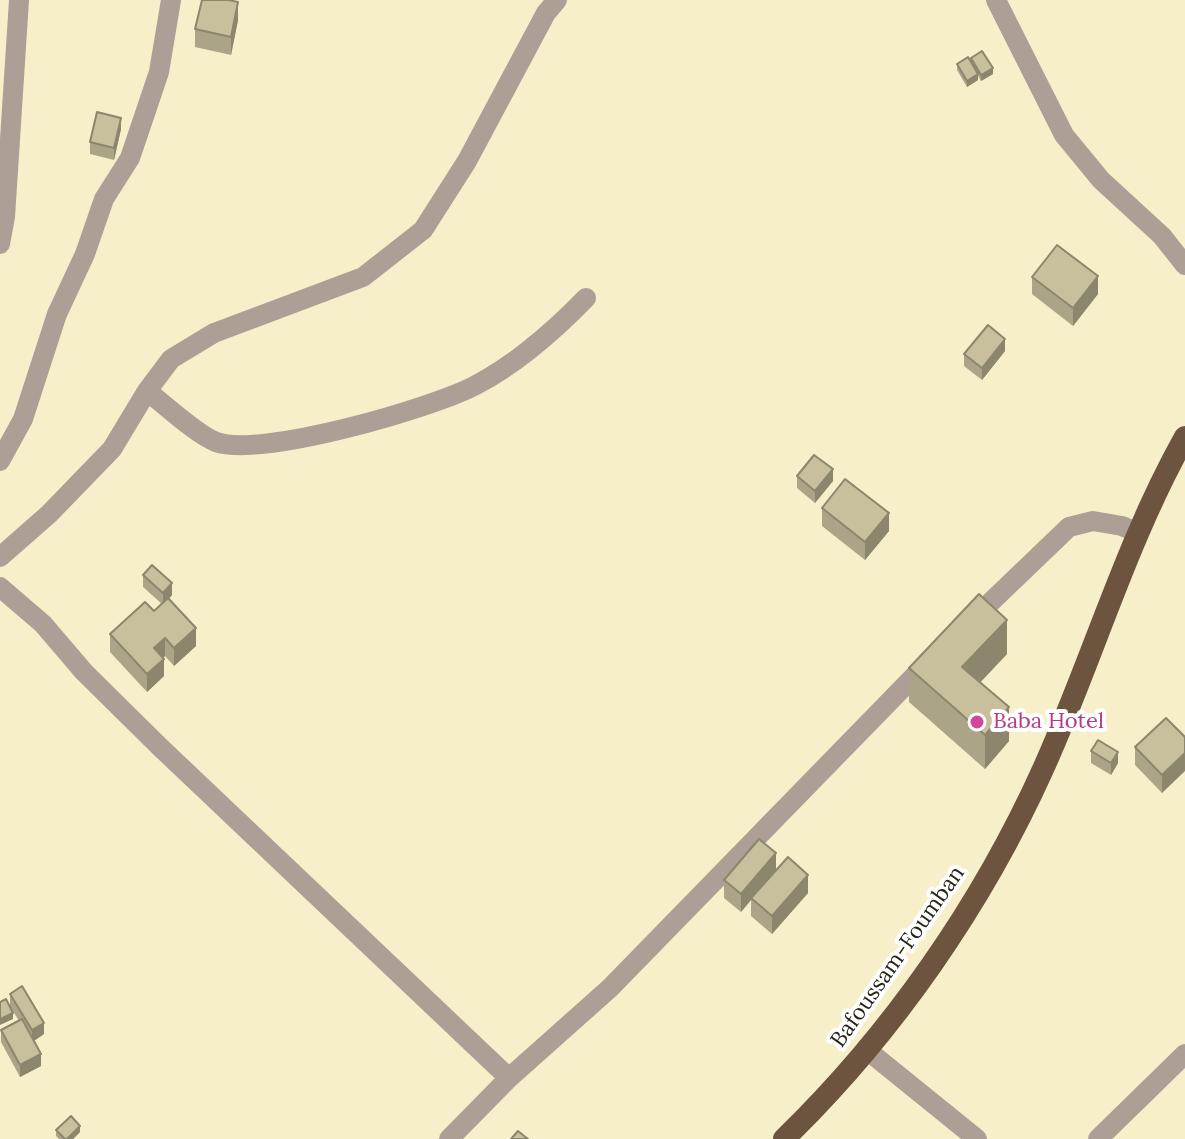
<!DOCTYPE html>
<style>
body{margin:0}
canvas{display:block;background:#f7efc9}
</style>
<canvas width="1185" height="1139"></canvas>
<script>
const ctx = document.querySelector('canvas').getContext('2d');
ctx.lineJoin = 'round';
function trace(path, color, width, dash) { ctx.strokeStyle = color; ctx.lineWidth = width; ctx.lineCap = dash ? 'butt' : 'round'; ctx.setLineDash(dash || []); ctx.stroke(path); }
function paint(path, color) { ctx.fillStyle = color; ctx.fill(path, 'evenodd'); }
function write(font, color, halo, rows, align = 'center') {
  ctx.font = font + ' Lora,serif'; ctx.lineWidth = 8; ctx.setLineDash([]); ctx.textBaseline = 'middle'; ctx.strokeStyle = halo; ctx.fillStyle = color; for (const [text, x, y, turn = 0] of rows) {
    ctx.save(); ctx.translate(x, y); ctx.rotate((+turn || 0) * Math.PI / 180); ctx.textAlign = isNaN(turn) ? turn : align; if (halo) ctx.strokeText(text, 0, 0); ctx.fillText(text, 0, 0); ctx.restore();
  }
}
trace(new Path2D(`
 M 996,0 L 1064,135 L 1101,180 L 1162,236 L 1185,265
 M 0,244 L 5,217 L 19,0
 M 147,391 C 164,404 197,435 216,442 C 261,458 433,408 476,385 C 518,363 553,332 586,298
 M 0,461 L 23,419 L 57,314 L 85,254 L 104,199 L 130,158 L 159,72 L 171,0
 M 0,557 L 49,514 L 112,449 L 147,391 L 171,359 L 214,333 L 363,277 L 423,230 L 467,161 L 546,13 L 557,0
 M 0,587 L 43,624 L 84,672 L 161,748 L 509,1078
 M 971,621 L 1069,527 L 1093,521 L 1122,526 L 1138,533
 M 867,1050 L 977,1139
 M 449,1139 L 509,1078 L 610,988 L 927,663
 M 1098,1139 L 1185,1054`), '#ad9f95', 20);
trace(new Path2D(`
 M 784,1139 C 892,1034 982,905 1044,767 C 1093,658 1126,542 1185,437`), '#6c543f', 22);
paint(new Path2D(`
 M 238,20 L 231,55 L 195,47 L 195,29 Z
 M 971,58 L 993,74 L 981,81 L 978,76 L 978,80 L 967,87 L 957,70 L 957,64 L 971,61 Z
 M 121,129 L 114,160 L 90,154 L 90,142 Z
 M 1032,277 L 1098,294 L 1073,326 L 1032,294 Z
 M 1005,351 L 982,380 L 964,366 L 964,354 Z
 M 797,476 L 833,481 L 815,503 L 797,488 Z
 M 822,508 L 889,531 L 865,560 L 822,526 Z
 M 143,575 L 172,595 L 169,599 L 196,646 L 174,666 L 165,656 L 163,658 L 164,676 L 147,692 L 110,652 L 110,634 L 154,611 L 162,604 L 143,587 Z
 M 1007,654 L 980,683 L 1009,741 L 985,769 L 909,702 L 909,668 Z
 M 1185,737 L 1162,793 L 1135,765 L 1135,747 Z
 M 1091,751 L 1118,763 L 1111,775 L 1091,763 Z
 M 776,870 L 808,893 L 772,934 L 751,916 L 751,900 L 741,912 L 724,898 L 724,880 Z
 M 10,994 L 44,1034 L 34,1041 L 41,1066 L 20,1077 L 1,1042 L 1,1030 L 19,1021 L 10,1006 Z
 M 56,1130 L 80,1132 L 73,1139 L 59,1139 L 56,1136 Z`), '#aca486');
paint(new Path2D(`
 M 238,2 L 238,20 L 231,55 L 231,37 Z
 M 993,68 L 993,74 L 981,81 L 981,75 Z
 M 978,74 L 978,80 L 967,87 L 967,81 Z
 M 121,118 L 121,129 L 114,160 L 114,148 Z
 M 1098,276 L 1098,294 L 1073,326 L 1073,308 Z
 M 1005,339 L 1005,351 L 982,380 L 982,368 Z
 M 833,469 L 833,481 L 815,503 L 815,491 Z
 M 889,513 L 889,531 L 865,560 L 865,542 Z
 M 172,583 L 172,595 L 163,605 L 163,593 Z
 M 1007,620 L 1007,654 L 962,701 L 962,667 Z
 M 196,628 L 196,646 L 174,666 L 174,648 Z
 M 165,638 L 165,656 L 154,666 L 154,648 Z
 M 164,659 L 164,676 L 147,692 L 147,674 Z
 M 1009,707 L 1009,741 L 985,769 L 985,735 Z
 M 1118,752 L 1118,763 L 1111,775 L 1111,763 Z
 M 1185,753 L 1185,771 L 1162,793 L 1162,775 Z
 M 776,853 L 776,870 L 751,898 L 751,900 L 741,912 L 741,894 Z
 M 808,875 L 808,893 L 772,934 L 772,916 Z
 M 13,1013 L 13,1019 L 0,1025 L 0,1019 Z
 M 44,1023 L 44,1034 L 32,1042 L 32,1030 Z
 M 41,1054 L 41,1066 L 20,1077 L 20,1065 Z
 M 80,1126 L 80,1132 L 73,1139 L 67,1139 Z`), '#8c866d');
const building = new Path2D(`
 M 202,0 L 229,0 L 238,2 L 231,37 L 195,29 Z
 M 982,51 L 993,68 L 981,75 L 971,58 Z
 M 968,57 L 978,74 L 967,81 L 957,64 Z
 M 97,112 L 121,118 L 114,148 L 90,142 Z
 M 1057,245 L 1098,276 L 1073,308 L 1032,277 Z
 M 988,325 L 1005,339 L 982,368 L 964,354 Z
 M 814,455 L 833,469 L 815,491 L 797,476 Z
 M 845,479 L 889,513 L 865,542 L 822,508 Z
 M 152,565 L 172,583 L 163,593 L 143,575 Z
 M 979,594 L 1007,620 L 962,667 L 1009,707 L 985,735 L 909,668 Z
 M 168,598 L 196,628 L 174,648 L 165,638 L 154,648 L 164,659 L 147,674 L 110,634 L 145,602 L 154,611 Z
 M 1166,718 L 1185,737 L 1185,753 L 1162,775 L 1135,747 Z
 M 1098,740 L 1118,752 L 1111,763 L 1091,751 Z
 M 759,839 L 776,853 L 741,894 L 724,880 Z
 M 788,857 L 808,875 L 772,916 L 751,898 Z
 M 22,986 L 44,1023 L 32,1030 L 10,994 Z
 M 6,999 L 13,1013 L 0,1019 L 0,1002 Z
 M 22,1019 L 41,1054 L 20,1065 L 1,1030 Z
 M 71,1116 L 80,1126 L 67,1139 L 65,1139 L 56,1130 Z
 M 518,1131 L 528,1139 L 511,1139 Z`);
paint(building, '#c8bf9c');
trace(building, '#8c866d', 2);
for (const [x, y, r, color] of [
 [977,722,8,"#d1479c"]
]) { const dot = new Path2D(); dot.arc(x, y, r, 0, 2 * Math.PI); ctx.fillStyle = color; ctx.fill(dot); trace(dot, '#fff', 3); }
write('22px', '#b23c85', '#fff', [
 ["Baba Hotel",993,722]
], 'left');
write('22px', '#282517', '#fff', [
 ["Bafoussam-Foumban",898,957,-55]
]);
</script>
